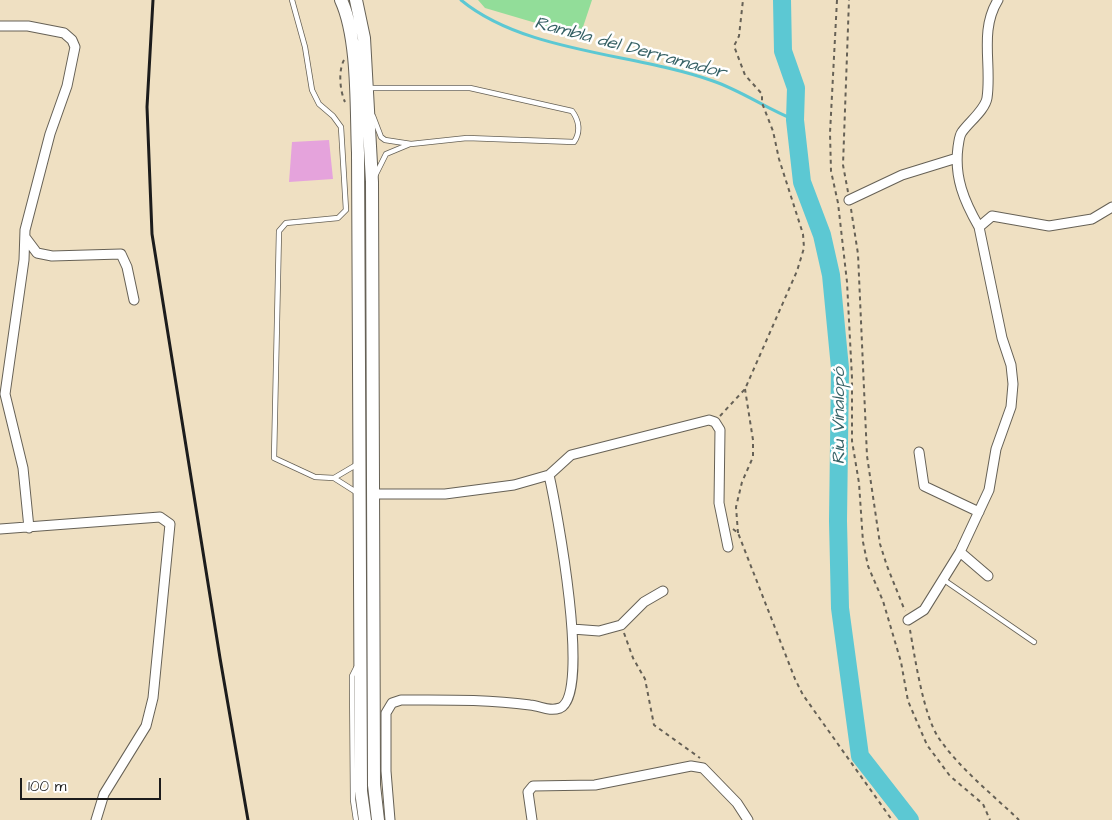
<!DOCTYPE html>
<meta charset="utf-8">
<style>
body{margin:0}
#map{position:relative;width:1112px;height:820px;overflow:hidden;background:#efe0c2;font-family:"Architects Daughter",sans-serif}
canvas{display:block}
.scale{position:absolute;left:20px;top:778px;width:141px;height:22px;box-sizing:border-box;border:2px solid #1c1c1c;border-top:0;padding-left:6px;font-size:15px;line-height:18px;white-space:nowrap;color:#1c1c1c;-webkit-text-stroke:4px #fff;paint-order:stroke}
</style>
<div id="map">
<canvas width="1112" height="820"></canvas>
<div class="scale">100 m</div>
</div>
<script>
const ctx = document.querySelector('canvas').getContext('2d');
ctx.lineJoin = 'round';
function paint(path, color) { ctx.fillStyle = color; ctx.fill(path, 'evenodd'); }
function trace(path, color, width, dash) { ctx.strokeStyle = color; ctx.lineWidth = width; ctx.lineCap = dash ? 'butt' : 'round'; ctx.setLineDash(dash || []); ctx.stroke(path); }
function write(font, color, halo, rows, align = 'center') {
  ctx.font = font + ' "Architects Daughter",sans-serif'; ctx.lineWidth = 5; ctx.setLineDash([]); ctx.textBaseline = 'middle'; ctx.strokeStyle = halo; ctx.fillStyle = color; for (const [text, x, y, turn = 0] of rows) {
    ctx.save(); ctx.translate(x, y); ctx.rotate((+turn || 0) * Math.PI / 180); ctx.textAlign = isNaN(turn) ? turn : align; if (halo) ctx.strokeText(text, 0, 0); ctx.fillText(text, 0, 0); ctx.restore();
  }
}
paint(new Path2D(`
 M 478,0 L 592,0 L 580,36 L 485,8 Z`), '#92dd99');
trace(new Path2D(`
 M 461,0 C 525,53 635,53 713,81 C 742,91 767,109 795,120`), '#5cc8d3', 3);
trace(new Path2D(`
 M 782,0 L 783,51 L 796,88 L 795,120 L 802,182 L 822,235 L 831,275 L 840,368 L 838,521 L 840,608 L 860,756 L 910,820`), '#5cc8d3', 18);
paint(new Path2D(`
 M 329,140 L 333,179 L 289,182 L 292,142 Z`), '#e5a3dc');
const lane = new Path2D(`
 M 292,0 L 305,47 L 312,90 L 319,104 L 333,116 L 341,127 L 346,210 L 338,218 L 286,223 L 279,231 L 274,458 L 315,477 L 334,478 L 356,492
 M 369,88 L 470,88 L 572,111 C 579,120 581,132 574,142 L 467,138 L 411,144 L 385,140 L 381,137 L 373,116
 M 375,176 L 386,154 L 410,144
 M 334,478 L 356,465
 M 944,580 L 1034,642
 M 356,668 L 352,676 L 353,800 L 356,820`);
const street = new Path2D(`
 M 998,0 C 979,31 992,64 987,98 C 985,110 969,122 962,132 C 959,136 959,142 958,147 C 954,177 964,201 979,227 L 992,216 L 1049,226 L 1092,219 L 1112,207
 M 0,26 L 28,26 L 64,33 L 72,40 L 75,47 L 67,86 L 50,134 L 25,230 L 24,260 L 5,394 L 23,468 L 29,528
 M 849,200 L 902,175 L 957,158
 M 25,237 L 37,253 L 52,256 L 121,254 L 127,267 L 134,300
 M 919,452 L 924,486 L 979,512
 M 373,494 L 445,494 L 514,485 L 549,475 L 571,455 L 709,420 L 715,422 L 720,430 L 719,503 L 728,547
 M 0,529 L 160,517 L 170,524 L 153,698 L 146,726 L 104,794 L 96,820
 M 960,552 L 988,576
 M 908,620 L 924,610 L 960,552 L 989,490 L 996,449 L 1011,407 L 1013,384 L 1011,365 L 1002,338 L 979,227
 M 572,629 L 599,631 L 621,625 L 644,602 L 663,591
 M 390,820 L 386,771 L 386,713 L 392,703 L 401,700 C 444,700 487,699 530,705 C 541,706 549,712 560,708 C 592,695 556,506 549,475
 M 532,820 L 528,792 L 533,786 L 595,785 L 691,766 L 703,768 L 737,803 L 748,820`);
const secondary = new Path2D(`
 M 341,0 C 359,39 356,109 358,153 L 361,791 L 365,820
 M 356,0 L 364,38 L 372,182 L 374,785 L 378,820`);
trace(lane, '#666156', 6);
trace(street, '#666156', 11);
trace(secondary, '#666156', 14);
trace(new Path2D(`
 M 837,0 L 830,133 L 831,171 L 838,203 L 847,282 L 852,378 L 852,441 L 859,483 L 863,542 L 868,566 L 883,601 L 901,662 L 908,701 L 927,745 L 950,776 L 983,804 L 990,820
 M 344,60 C 338,71 340,91 345,102
 M 848,192 L 843,165 L 849,0
 M 851,209 L 858,254 L 867,456 L 880,544 L 887,566 L 905,611
 M 720,416 L 745,389 L 797,271 L 804,248 L 803,234 L 779,159 L 773,131 L 762,103 L 762,94 L 745,75 L 734,46 L 739,36 L 743,0
 M 733,529 L 738,533 L 795,679 L 803,695 L 892,820
 M 738,533 L 736,507 L 742,482 L 753,457 L 753,440 L 745,389
 M 910,630 C 915,658 923,713 938,737 C 959,768 992,794 1019,820
 M 624,633 L 633,658 L 645,679 L 654,725 L 700,758`), '#666156', 2, [4, 4]);
trace(lane, '#fff', 4.5);
trace(street, '#fff', 9);
trace(secondary, '#fff', 12);
trace(new Path2D(`
 M 153,0 L 147,107 L 152,234 L 220,658 L 248,820`), '#1c1c1c', 3);
write('italic 18px', '#366165', '#fff', [
 ["Rambla del Derramador",630,49,15],
 ["Riu Vinalopó",840,416,-90]
]);
</script>
